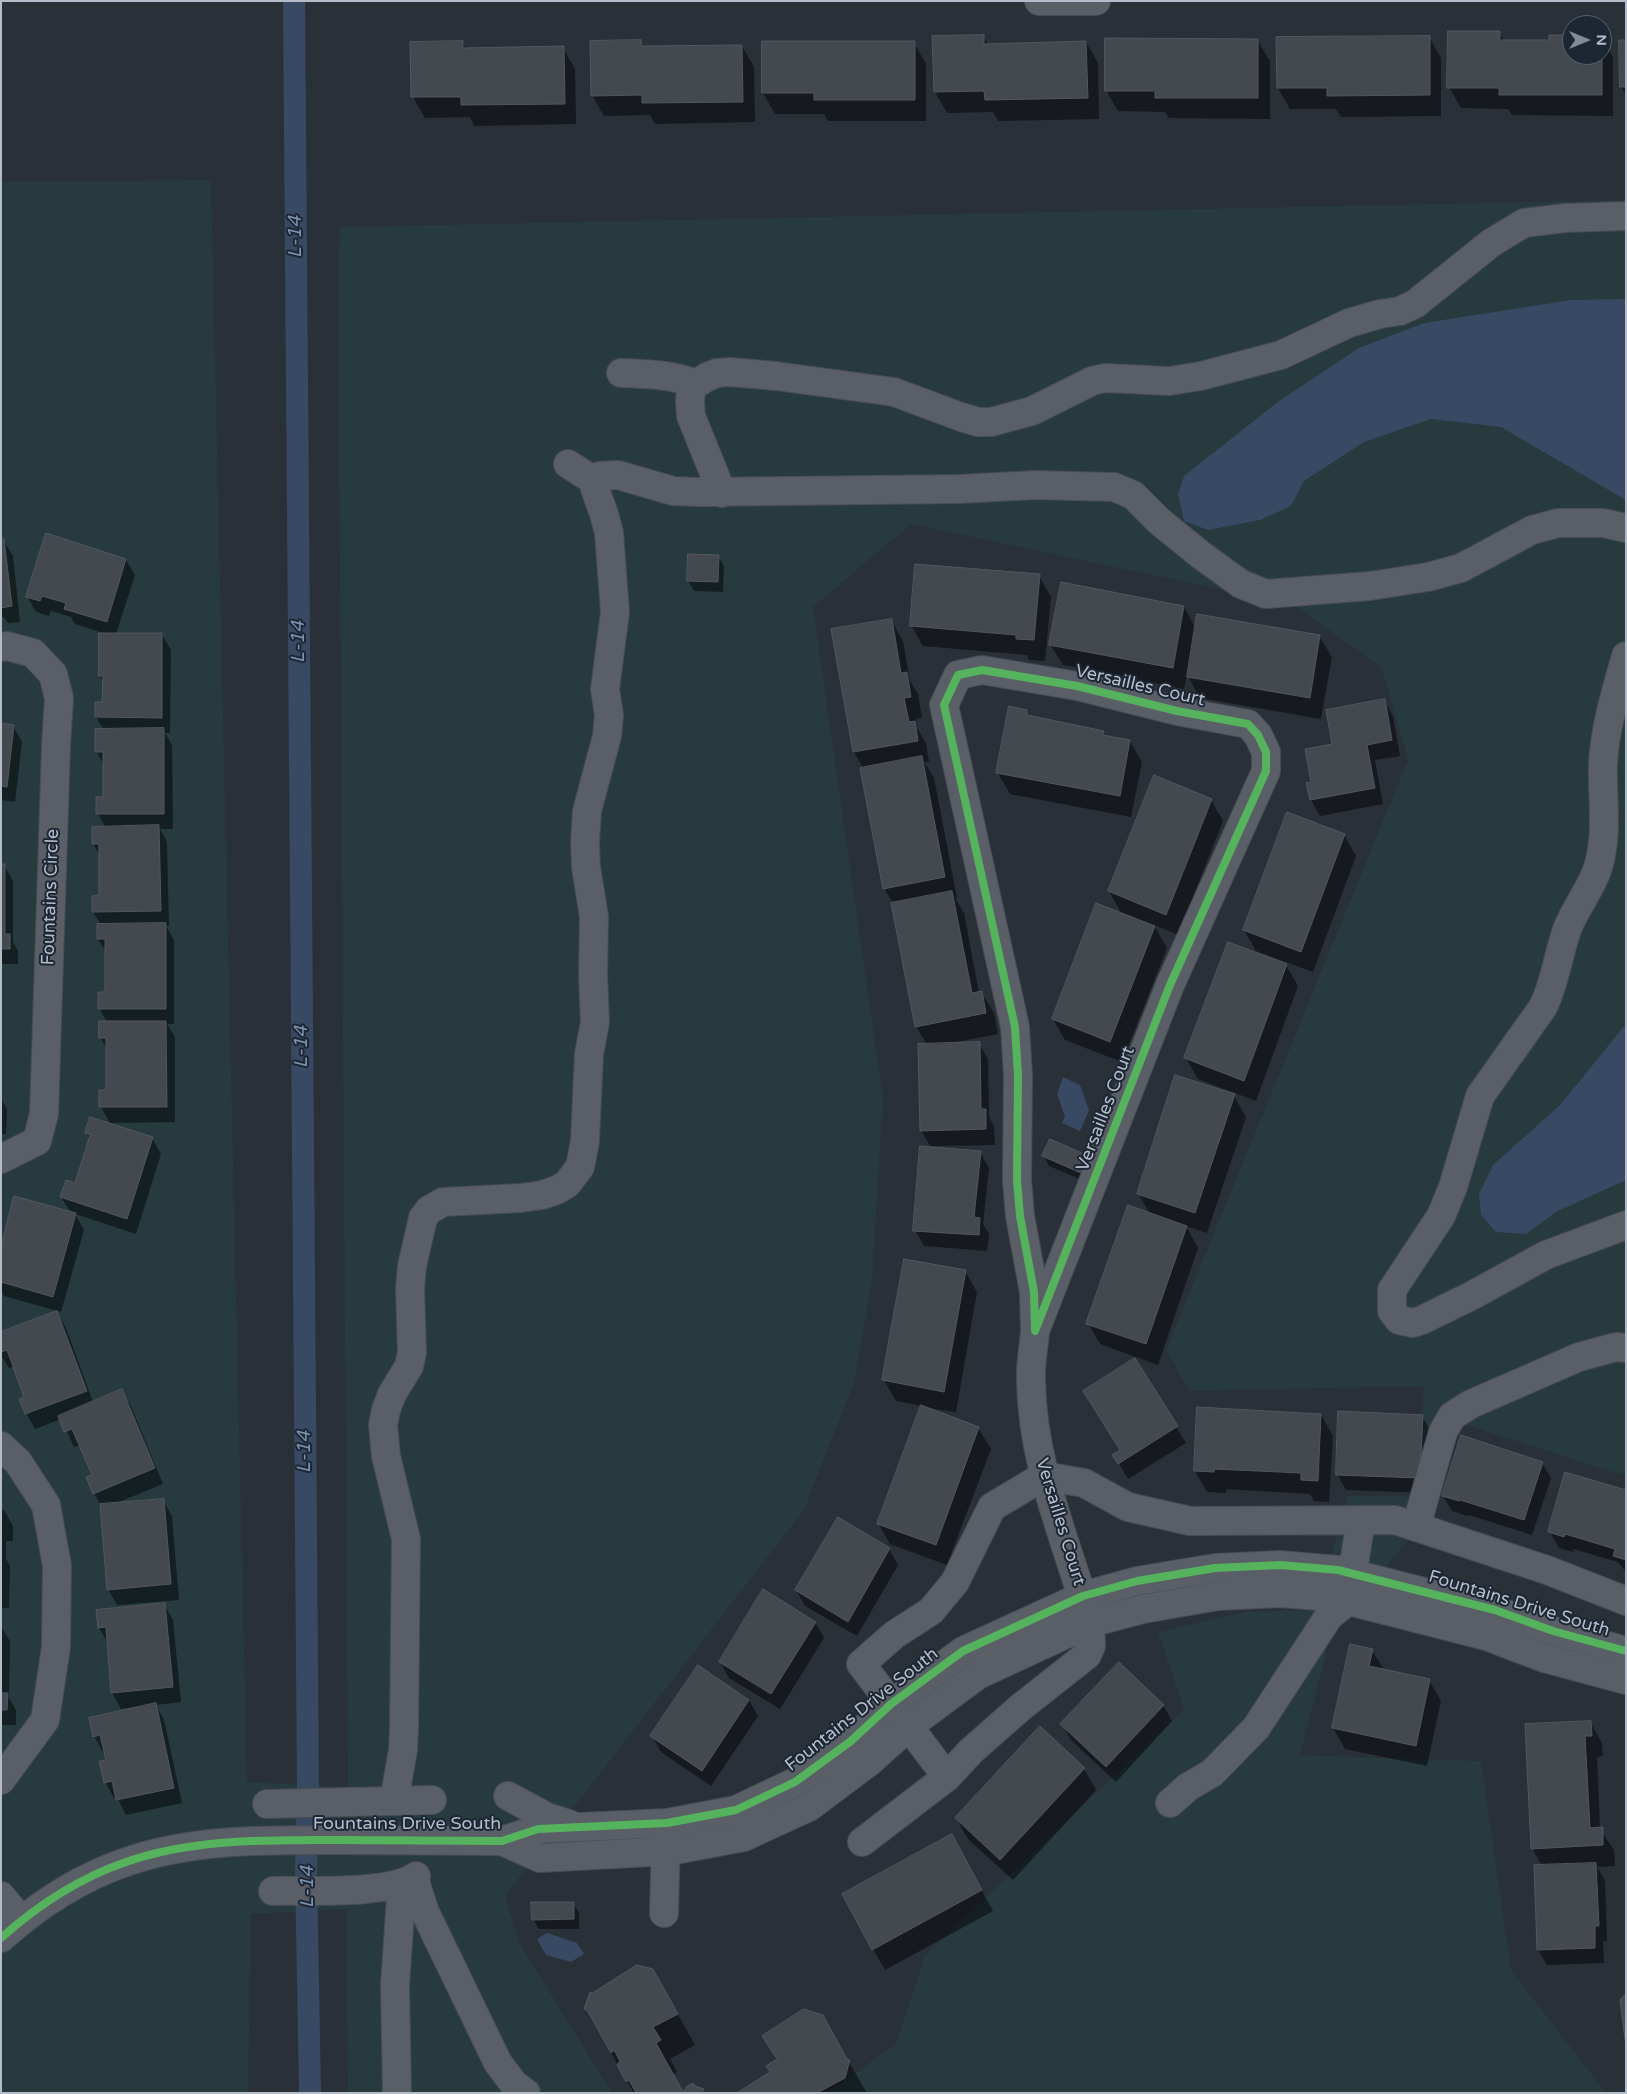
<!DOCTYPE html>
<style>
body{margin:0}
#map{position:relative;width:1627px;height:2094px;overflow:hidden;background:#2a3038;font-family:"Varela Round",sans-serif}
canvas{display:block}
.frame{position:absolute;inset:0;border:2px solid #b4bcc9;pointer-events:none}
.north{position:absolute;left:1562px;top:15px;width:50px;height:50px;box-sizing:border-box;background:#1d2633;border:1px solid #59626f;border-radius:50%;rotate:90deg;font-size:14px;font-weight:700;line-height:20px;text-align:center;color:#b4bcc9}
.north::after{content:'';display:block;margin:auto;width:18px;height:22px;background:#848b96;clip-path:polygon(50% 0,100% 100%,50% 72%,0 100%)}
</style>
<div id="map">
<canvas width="1627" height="2094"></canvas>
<div class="frame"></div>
<div class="north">N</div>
</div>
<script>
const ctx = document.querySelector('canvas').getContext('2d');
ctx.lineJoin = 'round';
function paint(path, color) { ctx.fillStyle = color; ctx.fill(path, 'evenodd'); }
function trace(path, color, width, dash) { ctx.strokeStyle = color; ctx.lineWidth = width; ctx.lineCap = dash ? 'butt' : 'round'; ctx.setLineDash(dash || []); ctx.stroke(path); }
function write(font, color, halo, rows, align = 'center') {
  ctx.font = font + ' "Varela Round",sans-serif'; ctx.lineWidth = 4; ctx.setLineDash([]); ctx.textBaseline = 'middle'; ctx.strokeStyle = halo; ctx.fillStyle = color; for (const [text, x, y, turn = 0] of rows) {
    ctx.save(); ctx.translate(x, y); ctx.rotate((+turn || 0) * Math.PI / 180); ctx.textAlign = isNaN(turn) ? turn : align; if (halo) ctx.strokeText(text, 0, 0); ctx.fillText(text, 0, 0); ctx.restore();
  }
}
paint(new Path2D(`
 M 211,180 L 247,1782 L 348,1787 L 338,289 L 340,227 L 1626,200 L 1626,1476 L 1457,1422 L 1430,1514 L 1332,1630 L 1300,1755 L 1481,1761 L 1511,1970 L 1606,2093 L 828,2093 L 896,2044 L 925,1955 L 1184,1710 L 1158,1632 L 1244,1612 L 1318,1610 L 1347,1496 L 1415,1496 L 1424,1386 L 1189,1391 L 1166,1350 L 1408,760 L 1382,668 L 1294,605 L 911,524 L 813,607 L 883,1099 L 872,1280 L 855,1380 L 804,1510 L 505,1896 L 520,1944 L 612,2093 L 348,2093 L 346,1909 L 251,1914 L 248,2093 L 1,2093 L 1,182 Z`), '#273a3e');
paint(new Path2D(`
 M 1626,299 L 1626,500 L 1501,427 L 1431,419 L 1364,442 L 1304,481 L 1291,506 L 1260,520 L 1208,530 L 1184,521 L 1178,494 L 1184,476 L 1279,401 L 1359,348 L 1424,323 L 1571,300 Z
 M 1626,1024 L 1626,1180 L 1556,1212 L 1526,1234 L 1496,1232 L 1481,1215 L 1479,1194 L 1493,1165 L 1560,1105 Z
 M 1063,1077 L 1080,1085 L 1089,1110 L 1080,1131 L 1062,1123 L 1065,1117 L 1057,1094 Z
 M 547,1933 L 577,1943 L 584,1954 L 571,1962 L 546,1955 L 537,1939 Z`), '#384963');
paint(new Path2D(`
 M 1499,32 L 1505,42 L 1550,42 L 1572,36 L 1572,55 L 1602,55 L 1602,38 L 1613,57 L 1613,116 L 1512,115 L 1508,109 L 1461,108 L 1449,87 Z
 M 983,36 L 988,45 L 1086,42 L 1098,63 L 1099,119 L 998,121 L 993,112 L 947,113 L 935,92 L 934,37 Z
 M 1429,37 L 1441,58 L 1441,116 L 1341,117 L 1336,109 L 1290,109 L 1278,88 Z
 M 1257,40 L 1270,61 L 1270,119 L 1169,118 L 1165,112 L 1118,111 L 1106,90 Z
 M 641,41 L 645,48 L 742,46 L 754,67 L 755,122 L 655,124 L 650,115 L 604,116 L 592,95 Z
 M 462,42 L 466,49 L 563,48 L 575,69 L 576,124 L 474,126 L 470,117 L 425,118 L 413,97 Z
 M 1626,42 L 1626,95 L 1621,87 Z
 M 914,43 L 926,64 L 926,121 L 828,121 L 824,114 L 775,114 L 763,93 Z
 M 1,541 L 4,541 L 13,556 L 20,622 L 8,623 L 4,617 L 1,617 Z
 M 689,555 L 718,556 L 724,566 L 723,592 L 694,591 L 688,581 Z
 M 126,560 L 135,575 L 116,634 L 162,635 L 171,650 L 170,733 L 165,733 L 172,745 L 173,829 L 160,829 L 167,842 L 169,926 L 166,926 L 174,940 L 174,1024 L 167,1024 L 175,1037 L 175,1122 L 110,1123 L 101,1107 L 108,1091 L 108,1051 L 100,1037 L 107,1022 L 99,1008 L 106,993 L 106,952 L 98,939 L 101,925 L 93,912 L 93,897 L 101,896 L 100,856 L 93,843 L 106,828 L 98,814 L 104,798 L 104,765 L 96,751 L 104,730 L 96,717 L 104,703 L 104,683 L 100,676 L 100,632 L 75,624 L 71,617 L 51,611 L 49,616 L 36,612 L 27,596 Z
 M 1039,576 L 1051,597 L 1045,661 L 1029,660 L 1027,655 L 923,646 L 911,625 Z
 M 1184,607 L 1196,629 L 1319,636 L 1332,657 L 1321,719 L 1200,698 L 1187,675 L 1184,689 L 1063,665 L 1050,644 Z
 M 891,620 L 903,641 L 910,681 L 918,694 L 922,718 L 916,719 L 917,728 L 926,743 L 929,762 L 924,762 L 934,778 L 957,898 L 955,898 L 964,913 L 979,993 L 981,992 L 994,1013 L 998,1034 L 952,1043 L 979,1044 L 988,1059 L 989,1117 L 994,1126 L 995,1145 L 930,1146 L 921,1130 L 927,1045 L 916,1026 L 893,903 L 884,888 L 863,768 L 854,752 Z
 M 1384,700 L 1393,716 L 1400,756 L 1375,760 L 1383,804 L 1320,816 L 1311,800 L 1308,784 L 1313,783 L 1333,745 Z
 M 1026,711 L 1030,717 L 1103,732 L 1106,737 L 1130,741 L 1142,762 L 1131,817 L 1010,794 L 998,773 Z
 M 1,725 L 13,726 L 22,742 L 15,802 L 1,800 Z
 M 1211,800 L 1223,821 L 1178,935 L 1154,925 L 1167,948 L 1122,1062 L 1065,1040 L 1053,1019 L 1122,914 L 1109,891 Z
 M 1344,835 L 1356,856 L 1313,972 L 1256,951 L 1244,930 Z
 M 1,865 L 4,865 L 13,881 L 13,942 L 18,951 L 18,964 L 1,964 Z
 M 1286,965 L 1298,986 L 1256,1101 L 1198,1079 L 1186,1058 Z
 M 1176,1076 L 1234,1096 L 1246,1117 L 1207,1233 L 1186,1226 L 1198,1248 L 1158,1365 L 1100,1344 L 1088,1323 L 1150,1214 L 1138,1193 Z
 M 1,1099 L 7,1109 L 6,1134 L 1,1134 Z
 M 86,1133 L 152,1138 L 161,1154 L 136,1234 L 75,1214 L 84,1230 L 61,1312 L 4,1296 L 1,1291 L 1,1254 L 71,1213 L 61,1197 L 76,1185 L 90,1139 Z
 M 980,1152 L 989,1168 L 983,1224 L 989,1234 L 987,1251 L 924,1246 L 915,1230 Z
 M 1044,1156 L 1088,1157 L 1087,1182 L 1049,1166 Z
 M 965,1271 L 977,1292 L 956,1412 L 927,1408 L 978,1428 L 991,1449 L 947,1565 L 890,1544 L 878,1523 L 922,1406 L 896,1401 L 884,1380 Z
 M 57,1312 L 66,1328 L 93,1402 L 122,1391 L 131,1406 L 163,1484 L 114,1504 L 163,1500 L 172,1516 L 179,1600 L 117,1605 L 108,1589 L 101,1506 L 94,1493 L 93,1476 L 80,1445 L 74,1447 L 61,1419 L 35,1429 L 26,1413 L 26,1398 L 14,1366 L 9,1368 L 1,1355 L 1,1333 Z
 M 1135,1359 L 1186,1443 L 1128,1479 L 1114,1455 L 1121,1450 Z
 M 1321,1415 L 1333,1436 L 1329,1502 L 1314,1501 L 1310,1494 L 1226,1489 L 1226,1493 L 1207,1492 L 1195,1471 Z
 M 1422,1416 L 1431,1432 L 1429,1493 L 1346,1490 L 1337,1474 Z
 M 1542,1463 L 1551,1478 L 1532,1535 L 1469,1515 L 1468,1516 L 1452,1511 L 1443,1496 Z
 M 1626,1491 L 1626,1572 L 1618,1562 L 1573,1549 L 1573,1552 L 1559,1548 L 1550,1532 Z
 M 1,1510 L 4,1510 L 13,1526 L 13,1541 L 6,1541 L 6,1559 L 10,1566 L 9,1608 L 1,1608 Z
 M 889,1549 L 898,1565 L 857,1636 L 805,1606 L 796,1590 Z
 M 164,1604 L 173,1620 L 181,1702 L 156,1705 L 164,1720 L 182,1803 L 126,1815 L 117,1797 L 114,1798 L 105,1782 L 107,1761 L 105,1751 L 103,1752 L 94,1736 L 138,1709 L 138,1707 L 121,1709 L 112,1693 L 108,1643 L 99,1628 Z
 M 815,1622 L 824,1638 L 780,1709 L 729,1678 L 720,1662 Z
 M 1,1626 L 10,1641 L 9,1698 L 16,1710 L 16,1725 L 1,1725 Z
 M 1372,1650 L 1384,1670 L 1429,1680 L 1441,1701 L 1427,1766 L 1345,1749 L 1333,1728 Z
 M 749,1700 L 758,1716 L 711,1786 L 661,1752 L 652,1736 Z
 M 1163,1705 L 1172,1721 L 1116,1782 L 1071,1740 L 1062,1724 Z
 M 1590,1722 L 1602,1743 L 1603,1756 L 1597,1757 L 1600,1829 L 1614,1850 L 1615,1866 L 1597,1867 L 1605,1880 L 1607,1941 L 1603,1941 L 1604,1963 L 1547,1965 L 1538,1950 L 1542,1866 L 1532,1848 Z
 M 1040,1728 L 1084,1769 L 1096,1790 L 1013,1880 L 968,1839 L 956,1818 Z
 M 963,1857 L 993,1911 L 885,1970 L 873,1949 Z
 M 573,1903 L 579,1913 L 579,1929 L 539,1929 L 533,1919 Z
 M 671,2002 L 695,2045 L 670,2059 L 677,2072 L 672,2075 L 682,2092 L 686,2093 L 695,2087 L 703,2090 L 705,2093 L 634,2093 L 586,2009 Z
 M 822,2016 L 867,2093 L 739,2093 L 771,2072 L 778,2060 L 764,2036 Z`), '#0007');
trace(new Path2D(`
 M 294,1 L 308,1788 L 306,1871 L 310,2093`), '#384963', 22);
const building = new Path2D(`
 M 1448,31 L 1500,31 L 1500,40 L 1549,40 L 1549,35 L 1572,35 L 1572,55 L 1602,55 L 1602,95 L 1499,95 L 1499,88 L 1447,88 Z
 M 984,35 L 984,44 L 1086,41 L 1088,98 L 985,100 L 984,91 L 934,92 L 932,36 Z
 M 1430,36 L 1430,95 L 1327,96 L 1327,88 L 1277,88 L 1276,37 Z
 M 1105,38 L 1258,39 L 1258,98 L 1155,98 L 1155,91 L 1105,91 Z
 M 641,40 L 642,46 L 742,45 L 743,102 L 642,103 L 642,95 L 591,96 L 590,41 Z
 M 1619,40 L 1626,40 L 1626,87 L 1620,87 Z
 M 463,41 L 463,48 L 564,46 L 565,104 L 461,105 L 461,97 L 411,97 L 410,42 Z
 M 762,41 L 915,41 L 915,100 L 814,100 L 814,93 L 762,93 Z
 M 46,533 L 126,559 L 107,622 L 64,609 L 66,603 L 42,596 L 40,601 L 26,597 Z
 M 4,539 L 12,606 L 1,608 L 1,540 Z
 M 688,554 L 719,555 L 718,582 L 687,581 Z
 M 915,564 L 1040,574 L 1034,640 L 1016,639 L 1016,635 L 910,626 Z
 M 1061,582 L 1184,606 L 1173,668 L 1049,645 Z
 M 1197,614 L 1320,635 L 1310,698 L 1187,677 Z
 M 892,619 L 901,673 L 907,672 L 911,697 L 904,698 L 909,722 L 915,721 L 918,741 L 853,752 L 831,629 Z
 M 99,633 L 162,633 L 162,718 L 95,717 L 95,702 L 102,702 L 103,676 L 99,676 Z
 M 1385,699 L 1392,740 L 1367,745 L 1375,788 L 1310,800 L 1306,783 L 1311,782 L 1305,749 L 1332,744 L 1326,710 Z
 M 1009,706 L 1027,710 L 1027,715 L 1104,731 L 1103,735 L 1130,740 L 1120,796 L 996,773 Z
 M 1,723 L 14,725 L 7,787 L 1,786 Z
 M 164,728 L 164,814 L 96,814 L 96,797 L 103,797 L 103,752 L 95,752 L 95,729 Z
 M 922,756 L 945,877 L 883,889 L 860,768 Z
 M 1154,775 L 1212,799 L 1166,915 L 1108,891 Z
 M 1287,812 L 1345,834 L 1301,952 L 1243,930 Z
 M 159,825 L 161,911 L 92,912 L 92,896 L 99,895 L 99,844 L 92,844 L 92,827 Z
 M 1,864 L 5,864 L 5,934 L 10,934 L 10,949 L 1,949 Z
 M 952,891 L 972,993 L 982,991 L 986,1013 L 915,1027 L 891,903 Z
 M 1096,903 L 1155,926 L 1110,1042 L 1052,1019 Z
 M 166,923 L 166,1009 L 98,1009 L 98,992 L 105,992 L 105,939 L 97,939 L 97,924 Z
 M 1228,942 L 1287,964 L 1244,1081 L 1184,1058 Z
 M 99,1021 L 166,1021 L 167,1107 L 99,1107 L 99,1090 L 106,1090 L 106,1038 L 99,1038 Z
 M 980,1042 L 981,1109 L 986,1109 L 986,1129 L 920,1131 L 918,1044 Z
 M 1175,1075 L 1235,1094 L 1195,1213 L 1137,1194 Z
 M 90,1117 L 153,1137 L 127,1219 L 60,1197 L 66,1180 L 75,1183 L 90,1135 L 85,1133 Z
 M 1050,1139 L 1089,1156 L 1081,1173 L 1042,1156 Z
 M 920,1146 L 981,1151 L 974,1217 L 980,1218 L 979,1235 L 913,1231 Z
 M 14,1196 L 76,1213 L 53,1297 L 1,1282 L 1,1247 Z
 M 1128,1205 L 1187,1226 L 1146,1344 L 1086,1324 Z
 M 904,1259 L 966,1270 L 944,1392 L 882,1380 Z
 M 57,1311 L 87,1391 L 25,1414 L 19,1399 L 24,1397 L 7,1350 L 1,1352 L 1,1332 Z
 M 1135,1358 L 1178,1426 L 1118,1464 L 1112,1455 L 1120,1450 L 1083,1391 Z
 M 122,1389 L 155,1468 L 93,1494 L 86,1477 L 92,1475 L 72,1429 L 64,1432 L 58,1416 Z
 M 921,1405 L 979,1427 L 936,1545 L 877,1524 Z
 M 1197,1407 L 1321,1414 L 1318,1481 L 1301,1480 L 1301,1473 L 1214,1469 L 1214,1472 L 1194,1471 Z
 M 1338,1411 L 1423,1415 L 1420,1478 L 1336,1475 Z
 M 1461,1435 L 1543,1462 L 1524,1520 L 1460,1500 L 1459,1501 L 1442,1496 Z
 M 1565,1472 L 1626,1490 L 1626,1560 L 1613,1556 L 1615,1549 L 1565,1534 L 1564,1537 L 1548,1532 Z
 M 164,1499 L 171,1584 L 107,1590 L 100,1504 Z
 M 838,1517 L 890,1548 L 848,1622 L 795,1590 Z
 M 763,1589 L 816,1622 L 771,1694 L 719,1662 Z
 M 165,1603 L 173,1687 L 111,1693 L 106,1627 L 98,1628 L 96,1610 Z
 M 1350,1644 L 1373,1649 L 1369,1666 L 1430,1679 L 1416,1746 L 1332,1728 Z
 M 1119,1662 L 1164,1705 L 1106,1767 L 1060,1724 Z
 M 698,1665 L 749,1700 L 702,1771 L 650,1736 Z
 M 1,1693 L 8,1693 L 7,1710 L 1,1710 Z
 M 156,1703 L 174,1788 L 116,1800 L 112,1781 L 104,1783 L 99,1761 L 106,1760 L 100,1735 L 93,1737 L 89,1718 Z
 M 1591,1721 L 1592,1736 L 1585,1736 L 1590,1828 L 1603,1827 L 1603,1845 L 1531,1849 L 1525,1724 Z
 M 1040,1726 L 1085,1768 L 1000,1860 L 955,1818 Z
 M 952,1834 L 982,1890 L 872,1950 L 842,1894 Z
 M 1596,1863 L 1599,1926 L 1595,1926 L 1595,1948 L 1537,1950 L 1534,1865 Z
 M 531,1902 L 574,1902 L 574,1919 L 532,1920 Z
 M 637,1965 L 653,1969 L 678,2014 L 653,2027 L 661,2040 L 656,2043 L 682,2090 L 685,2091 L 686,2087 L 693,2083 L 695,2086 L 704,2089 L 702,2093 L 636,2093 L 629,2080 L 626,2082 L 617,2065 L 620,2061 L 614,2050 L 611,2053 L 587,2010 L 584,2009 L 590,1992 L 592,1993 Z
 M 1626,1994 L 1626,2047 L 1620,2000 Z
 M 804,2009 L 823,2015 L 847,2059 L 850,2060 L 845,2078 L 817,2093 L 737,2093 L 770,2072 L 766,2066 L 777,2059 L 762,2036 Z`);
paint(building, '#444950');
trace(building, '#52575f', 1);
const minor = new Path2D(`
 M 1039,1 L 1096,1
 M 621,373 C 647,374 672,374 696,384
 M 568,464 L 596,482
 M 722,493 L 691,416 L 690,401 L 691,390 L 696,384 L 707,377 L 717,373 L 730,372 L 776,376 L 894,392 L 961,417 L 978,422 L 991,422 L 1032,411 L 1092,381 L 1105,378 L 1169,381 L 1201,376 L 1281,355 L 1349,323 L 1380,314 L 1400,311 L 1415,304 L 1491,243 L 1524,223 L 1565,218 L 1626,216
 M 1,647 L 7,646 L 33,653 L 53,674 L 59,698 L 56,746 L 44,1114 L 37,1141 L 1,1159
 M 1626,656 C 1616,691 1605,727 1603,764 C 1602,794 1607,825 1601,855 C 1597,881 1578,903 1568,927 C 1558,953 1556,981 1543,1007 L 1480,1096 L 1453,1187 L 1441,1216 L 1392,1290 L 1392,1311 L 1399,1320 L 1413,1323 L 1422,1320 L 1471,1296 L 1546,1255 L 1626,1225
 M 982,670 L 1077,686 L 1177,711 L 1248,724 L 1258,735 L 1266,752 L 1266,771 L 1170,985 L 1035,1331 L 1034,1292 L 1020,1216 L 1017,1180 L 1018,1076 L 1015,1027 L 944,705 L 958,675 Z
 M 1,1446 L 18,1462 L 46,1505 L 57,1566 L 56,1647 L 45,1720 L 1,1780
 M 1416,1527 L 1443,1432 L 1452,1416 L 1471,1404 L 1579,1357 L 1616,1347 L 1626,1348
 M 947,1777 L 971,1751 L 1021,1707 L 1087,1655 L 1091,1646 L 1090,1623 C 1067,1542 1032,1466 1031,1380 C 1030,1364 1034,1347 1035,1331
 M 508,1796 L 547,1817 L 569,1824
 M 394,1801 L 403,1750 L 404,1729 L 406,1539 L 386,1456 L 383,1425 L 386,1410 L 392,1394 L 409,1366 L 412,1353 L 410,1288 L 412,1266 L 423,1218 L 429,1210 L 443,1202 L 521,1198 L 542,1195 L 557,1190 L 567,1184 L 580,1167 L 585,1141 L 589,1054 L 595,1022 L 593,976 L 594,917 L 586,867 L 585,843 L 587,811 L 607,736 L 609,715 L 605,689 L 615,612 L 609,533 L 604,514 L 595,489 L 596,482 L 599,476 L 618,475 L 673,491 L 698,492 L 959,489 L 1035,485 L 1114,487 L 1133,495 L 1159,521 L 1201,555 L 1241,584 L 1266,594 L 1370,586 L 1428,577 L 1461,568 L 1532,530 L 1558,523 L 1603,523 L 1626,528
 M 1170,1803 L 1188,1787 L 1212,1773 L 1256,1728 L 1329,1616 L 1348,1601 L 1361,1520
 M 267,1804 L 432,1800
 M 502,1841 L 540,1858 L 670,1851 L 744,1837 L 809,1807 L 869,1762 L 909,1726 L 978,1675 L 1090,1623 L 1143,1609 L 1218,1596 L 1280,1593 L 1333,1597 L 1486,1636 L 1544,1658 L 1626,1680
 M 862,1842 L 947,1777 L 861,1664 L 894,1635 L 931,1611 L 955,1582 L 992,1507 L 1044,1476 L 1084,1483 L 1128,1507 L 1190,1521 L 1395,1520 L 1547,1570 L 1626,1601
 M 415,1877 L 417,1888 L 425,1912 L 498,2063 L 514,2084 L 526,2093
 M 273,1891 C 307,1890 390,1895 416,1876
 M 1,1896 L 21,1920
 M 664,1913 L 666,1835
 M 1,1938 C 38,1905 79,1878 126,1862 C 191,1839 264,1840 332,1840 C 389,1840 445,1841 502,1841 L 538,1829 L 667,1823 L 736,1810 L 795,1782 L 851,1741 L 891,1704 L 963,1651 L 1083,1596 L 1137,1581 L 1215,1568 L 1280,1565 L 1338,1570 L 1495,1610 L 1553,1631 L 1626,1651
 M 397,2093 L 395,1985 L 402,1883`);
trace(minor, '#484c53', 30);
trace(minor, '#5a5e66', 28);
trace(new Path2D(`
 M 982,670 L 1077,686 L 1177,711 L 1248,724 L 1258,735 L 1266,752 L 1266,771 L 1170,985 L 1035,1331 L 1034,1292 L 1020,1216 L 1017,1180 L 1018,1076 L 1015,1027 L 944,705 L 958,675 Z
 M 1,1938 C 38,1905 79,1878 126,1862 C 191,1839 264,1840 332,1840 C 389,1840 445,1841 502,1841 L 538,1829 L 667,1823 L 736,1810 L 795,1782 L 851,1741 L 891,1704 L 963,1651 L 1083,1596 L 1137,1581 L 1215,1568 L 1280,1565 L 1338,1570 L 1495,1610 L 1553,1631 L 1626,1651`), '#56b35d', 8);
write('18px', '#b4bcc9', '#1d2633', [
 ["Versailles Court",1140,686,13],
 ["Fountains Circle",51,897,-88],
 ["Versailles Court",1106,1109,-69],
 ["Versailles Court",1060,1522,73],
 ["Fountains Drive South",1519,1604,17],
 ["Fountains Drive South",862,1710,-38],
 ["Fountains Drive South",407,1824]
]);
write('italic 19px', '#7c92b1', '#1d2633', [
 ["L-14",296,237,-90],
 ["L-14",299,642,-90],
 ["L-14",302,1047,-90],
 ["L-14",305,1452,-90],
 ["L-14",308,1887,-90]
]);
</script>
